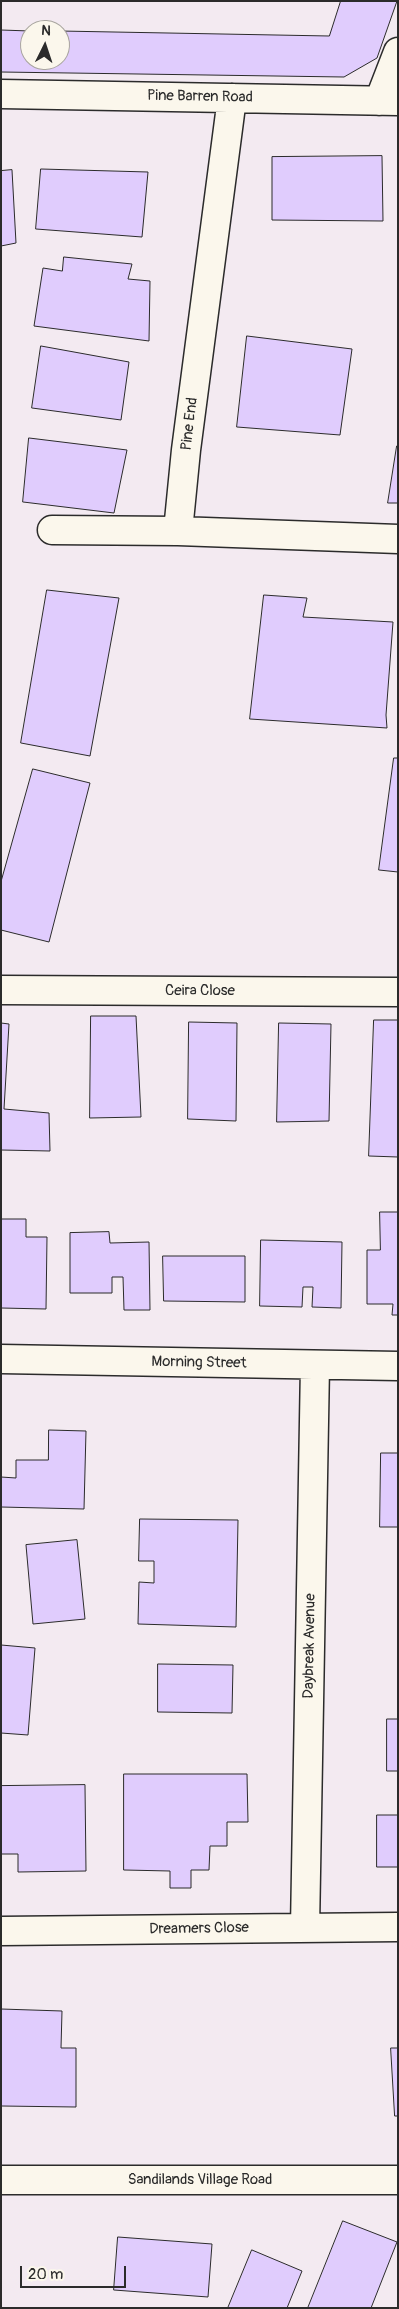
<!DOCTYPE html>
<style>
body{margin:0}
#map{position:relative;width:399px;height:2309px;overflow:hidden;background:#f3eaf1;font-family:Pangolin,sans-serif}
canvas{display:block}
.frame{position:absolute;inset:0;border:2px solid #2b2b2b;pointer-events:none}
.north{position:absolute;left:20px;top:20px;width:50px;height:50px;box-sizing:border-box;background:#fbf7ec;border:1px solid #a8a59f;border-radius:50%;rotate:4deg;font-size:14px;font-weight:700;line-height:20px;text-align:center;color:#2b2b2b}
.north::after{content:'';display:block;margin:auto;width:18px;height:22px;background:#2b2b2b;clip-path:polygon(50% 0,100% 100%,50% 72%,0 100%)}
.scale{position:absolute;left:20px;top:2266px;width:106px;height:22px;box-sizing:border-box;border:2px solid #2b2b2b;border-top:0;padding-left:6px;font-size:15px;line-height:18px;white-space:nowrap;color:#2b2b2b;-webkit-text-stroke:4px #fbf7ec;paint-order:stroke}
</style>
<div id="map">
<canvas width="399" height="2309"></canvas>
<div class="frame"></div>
<div class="north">N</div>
<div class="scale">20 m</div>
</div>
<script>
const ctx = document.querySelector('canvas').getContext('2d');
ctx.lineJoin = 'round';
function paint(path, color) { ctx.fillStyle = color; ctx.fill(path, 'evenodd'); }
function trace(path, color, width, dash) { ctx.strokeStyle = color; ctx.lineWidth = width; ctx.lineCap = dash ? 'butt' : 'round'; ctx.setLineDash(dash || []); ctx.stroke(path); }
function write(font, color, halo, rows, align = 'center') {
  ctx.font = font + ' Pangolin,sans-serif'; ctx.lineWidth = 4; ctx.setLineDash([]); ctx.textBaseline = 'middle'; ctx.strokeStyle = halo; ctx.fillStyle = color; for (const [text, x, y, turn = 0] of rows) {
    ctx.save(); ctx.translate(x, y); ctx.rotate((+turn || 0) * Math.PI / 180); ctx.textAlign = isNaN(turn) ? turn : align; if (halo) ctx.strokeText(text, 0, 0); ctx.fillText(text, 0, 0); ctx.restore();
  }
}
const building = new Path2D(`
 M 341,1 L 397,1 L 377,58 L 344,77 L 1,72 L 1,30 L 30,31 L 30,60 L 60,60 L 60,31 L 329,36 Z
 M 382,156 L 383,221 L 272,220 L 272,157 Z
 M 41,169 L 148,172 L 142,237 L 36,229 Z
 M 12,170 L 16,243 L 1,246 L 1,171 Z
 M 64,257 L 132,264 L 128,279 L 150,281 L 149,341 L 34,326 L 43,268 L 62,271 Z
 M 247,336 L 352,349 L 340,435 L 237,427 Z
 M 41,346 L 129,362 L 121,420 L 32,408 Z
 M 29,438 L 127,450 L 114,513 L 23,502 Z
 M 397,446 L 398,446 L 398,503 L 388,503 Z
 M 47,590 L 119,598 L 90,756 L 21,743 Z
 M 264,595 L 307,598 L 303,617 L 393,622 L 386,715 L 387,728 L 250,719 Z
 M 394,758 L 398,758 L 398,872 L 379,870 Z
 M 33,769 L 90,783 L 49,942 L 1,930 L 1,882 Z
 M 91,1016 L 136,1016 L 141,1117 L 90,1118 Z
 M 374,1020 L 398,1020 L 398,1157 L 369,1156 Z
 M 189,1022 L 237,1023 L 236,1121 L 188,1119 Z
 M 1,1023 L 9,1024 L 4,1109 L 49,1113 L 50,1151 L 1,1150 Z
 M 279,1023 L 331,1024 L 329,1121 L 277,1122 Z
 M 380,1212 L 398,1212 L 398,1315 L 392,1315 L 393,1304 L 367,1304 L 367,1250 L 380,1250 Z
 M 1,1219 L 26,1219 L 26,1237 L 47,1237 L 46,1309 L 1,1308 Z
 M 109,1232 L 110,1243 L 149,1242 L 150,1310 L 124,1310 L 123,1277 L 112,1277 L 112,1293 L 70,1293 L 70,1233 Z
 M 261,1240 L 342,1242 L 341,1308 L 312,1307 L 313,1287 L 303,1287 L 302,1307 L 260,1306 Z
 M 163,1256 L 245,1256 L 245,1302 L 164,1301 Z
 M 49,1430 L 86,1431 L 84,1509 L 1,1507 L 1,1477 L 16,1478 L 16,1460 L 48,1460 Z
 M 381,1453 L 398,1453 L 398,1527 L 380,1527 Z
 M 140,1519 L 238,1520 L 236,1627 L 138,1624 L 139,1582 L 154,1583 L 154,1561 L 139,1561 Z
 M 77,1540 L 85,1619 L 33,1624 L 26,1545 Z
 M 1,1645 L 35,1648 L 28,1735 L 1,1733 Z
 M 158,1664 L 233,1665 L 232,1713 L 158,1712 Z
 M 387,1719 L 398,1719 L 398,1771 L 387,1771 Z
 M 124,1774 L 247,1774 L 248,1822 L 227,1822 L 227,1846 L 210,1846 L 209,1870 L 191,1870 L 191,1888 L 170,1888 L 170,1871 L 124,1870 Z
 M 85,1785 L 86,1871 L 18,1872 L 18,1854 L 1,1854 L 1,1786 Z
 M 377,1815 L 398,1815 L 398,1867 L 377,1867 Z
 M 1,2009 L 62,2011 L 61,2048 L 76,2048 L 76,2107 L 1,2106 Z
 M 391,2048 L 398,2048 L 398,2116 L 395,2116 Z
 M 343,2221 L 397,2242 L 371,2308 L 308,2308 Z
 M 118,2237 L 212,2244 L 208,2297 L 114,2290 Z
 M 252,2250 L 302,2271 L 287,2308 L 228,2308 Z`);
paint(building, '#e0ccfd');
trace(building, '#2b2b2b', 1);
const minor = new Path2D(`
 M 1,94 L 398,101
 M 379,101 L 398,52
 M 52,530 L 178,531 L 398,539
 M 178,531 L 186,450 L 232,98
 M 1,990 L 398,992
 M 1,1359 L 398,1366
 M 305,1928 L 315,1365
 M 1,1931 L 398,1927
 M 1,2180 L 398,2180`);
trace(minor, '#2b2b2b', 31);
trace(minor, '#fbf7ec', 28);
write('15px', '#2b2b2b', '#fbf7ec', [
 ["Pine Barren Road",200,97,1],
 ["Pine End",190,424,-83],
 ["Ceira Close",200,991],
 ["Morning Street",199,1363,1],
 ["Daybreak Avenue",310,1646,-89],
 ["Dreamers Close",199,1929,-1],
 ["Sandilands Village Road",200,2180]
]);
</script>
